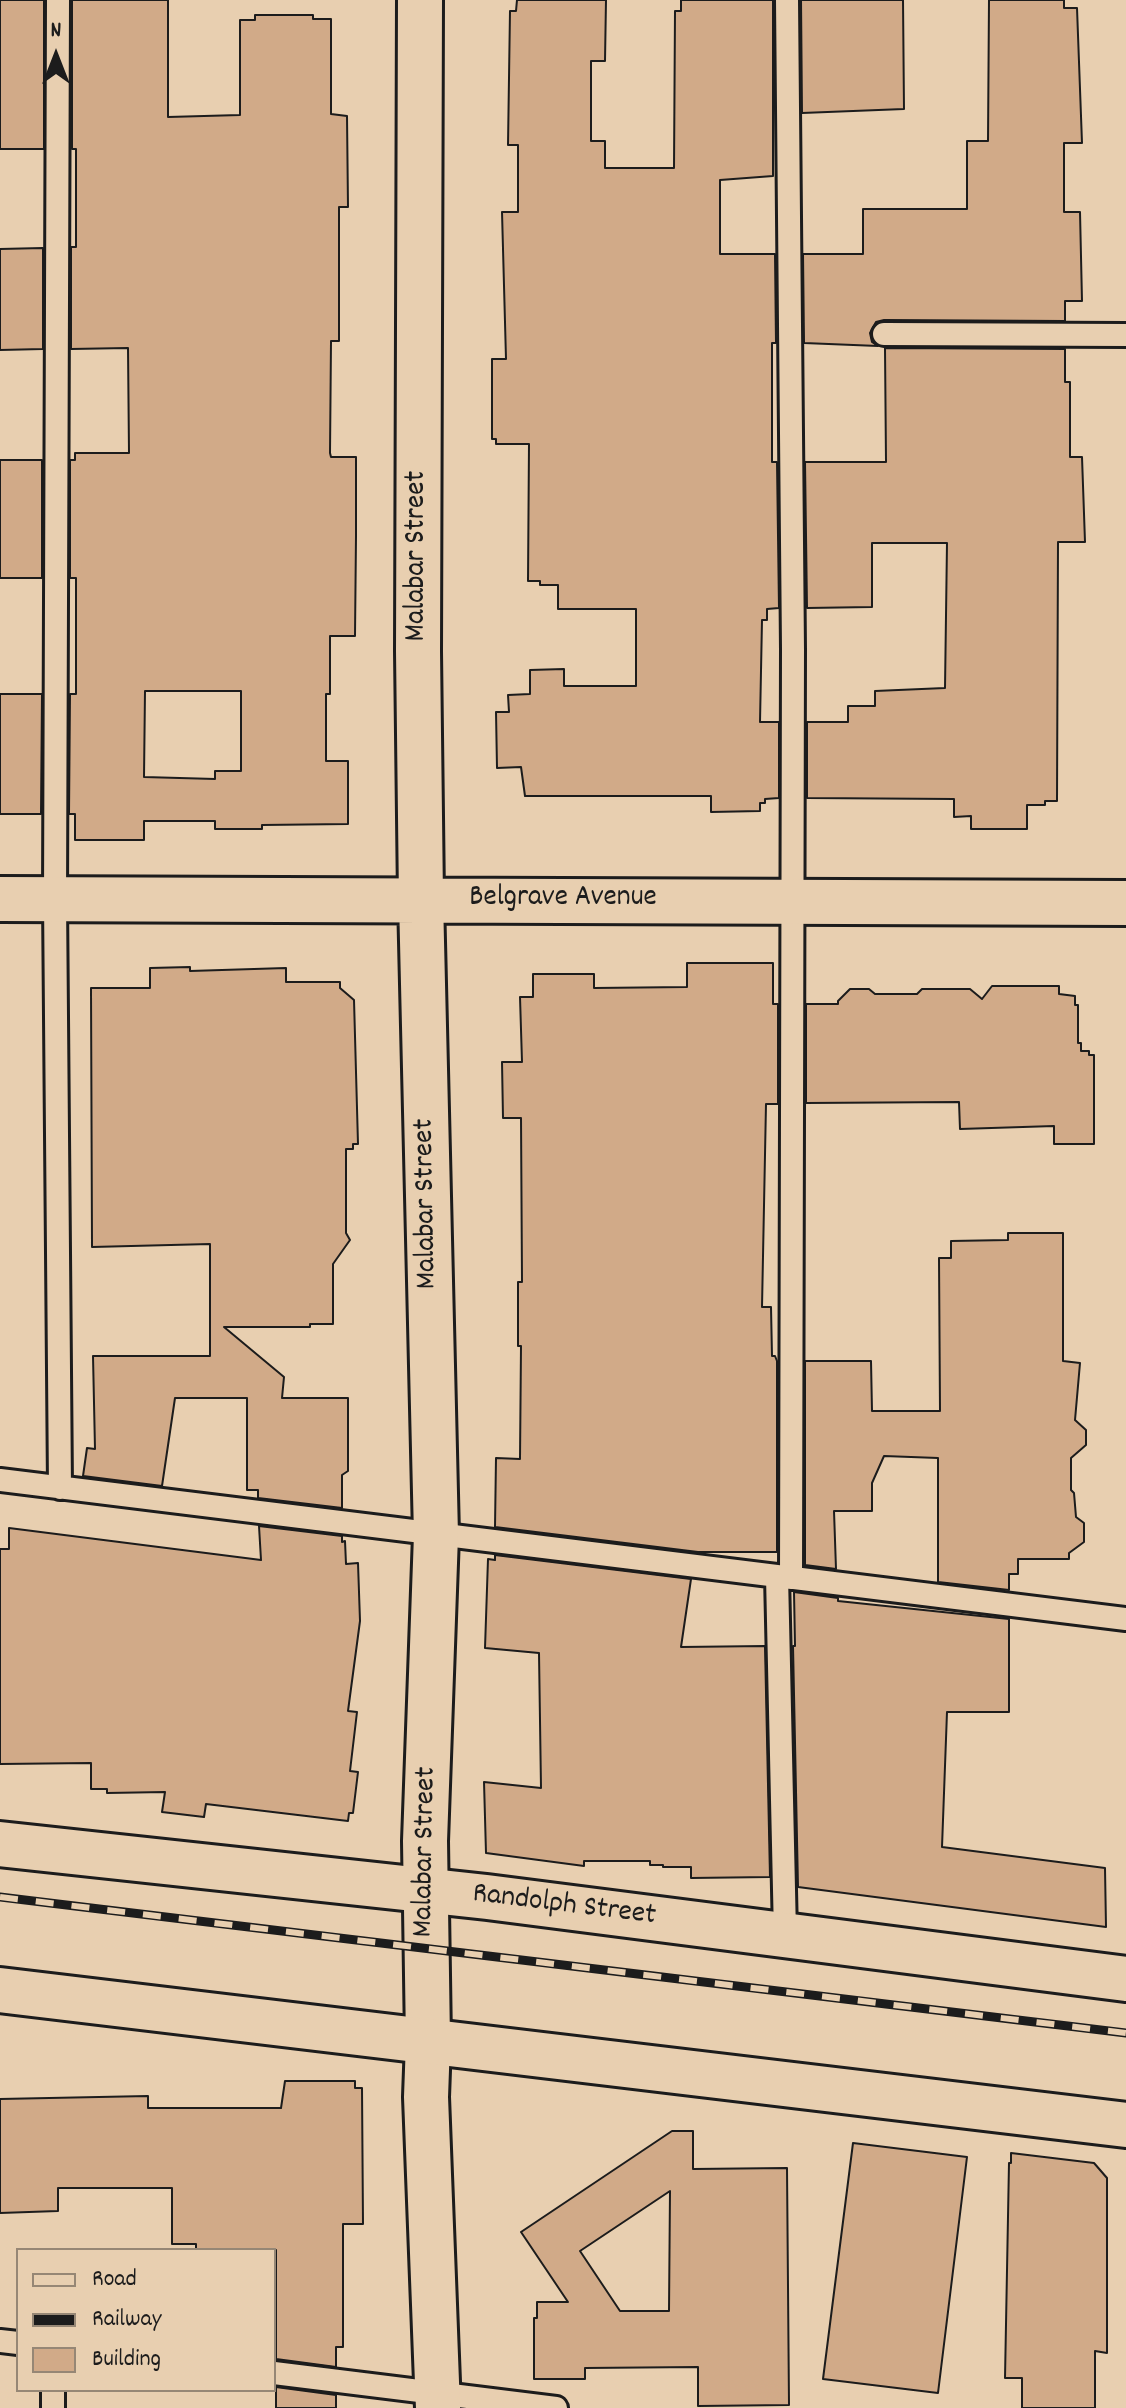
<!DOCTYPE html>
<style>
body{margin:0}
#map{position:relative;width:1126px;height:2408px;overflow:hidden;background:#e8cfb0;font-family:Dekko,sans-serif}
canvas{display:block}
.legend{position:absolute;left:16px;top:2248px;width:260px;height:144px;box-sizing:border-box;background:#e8cfb0;border:2px solid #968775;margin:0;padding:10px 14px;list-style:none;font-size:24px;color:#1c1c1c}
.legend li{display:flex;align-items:center;gap:16px;height:40px}
.legend b{width:40px;border:2px solid #968775}
.north{position:absolute;left:16px;top:16px;width:80px;height:80px;-webkit-text-stroke:6px #e8cfb0;paint-order:stroke;rotate:0deg;font-size:22px;font-weight:700;line-height:32px;text-align:center;color:#1c1c1c}
.north::after{content:'';display:block;margin:auto;width:28px;height:36px;background:#1c1c1c;clip-path:polygon(50% 0,100% 100%,50% 72%,0 100%)}
</style>
<div id="map">
<canvas width="1126" height="2408"></canvas>
<ul class="legend">
<li><b style="height:10px;background:#e8cfb0"></b>Road</li>
<li><b style="height:10px;background:#1c1c1c"></b>Railway</li>
<li><b style="height:22px;background:#d1aa88"></b>Building</li>
</ul>
<div class="north">N</div>
</div>
<script>
const ctx = document.querySelector('canvas').getContext('2d');
ctx.lineJoin = 'round';
function paint(path, color) { ctx.fillStyle = color; ctx.fill(path, 'evenodd'); }
function trace(path, color, width, dash) { ctx.strokeStyle = color; ctx.lineWidth = width; ctx.lineCap = dash ? 'butt' : 'round'; ctx.setLineDash(dash || []); ctx.stroke(path); }
function write(font, color, halo, rows, align = 'center') {
  ctx.font = font + ' Dekko,sans-serif'; ctx.lineWidth = 6; ctx.setLineDash([]); ctx.textBaseline = 'middle'; ctx.strokeStyle = halo; ctx.fillStyle = color; for (const [text, x, y, turn = 0] of rows) {
    ctx.save(); ctx.translate(x, y); ctx.rotate((+turn || 0) * Math.PI / 180); ctx.textAlign = isNaN(turn) ? turn : align; if (halo) ctx.strokeText(text, 0, 0); ctx.fillText(text, 0, 0); ctx.restore();
  }
}
const building = new Path2D(`
 M 0,0 L 44,0 L 44,149 L 0,149 Z
 M 72,0 L 168,0 L 168,117 L 240,115 L 240,20 L 255,20 L 255,15 L 313,15 L 313,19 L 331,19 L 331,114 L 347,116 L 348,207 L 339,207 L 339,341 L 331,341 L 330,453 L 331,457 L 356,457 L 356,536 L 355,636 L 330,636 L 330,694 L 326,694 L 326,761 L 348,761 L 348,824 L 262,825 L 262,829 L 215,829 L 215,821 L 144,821 L 144,840 L 75,840 L 75,814 L 69,814 L 70,694 L 76,694 L 76,578 L 70,578 L 70,460 L 75,460 L 75,453 L 129,453 L 128,348 L 71,349 L 71,247 L 76,247 L 76,149 L 72,149 ZM 145,691 L 241,691 L 241,771 L 215,771 L 215,779 L 144,777 Z
 M 517,0 L 606,0 L 605,61 L 591,61 L 591,141 L 605,141 L 605,168 L 674,168 L 675,11 L 681,11 L 681,0 L 773,0 L 773,176 L 720,180 L 720,254 L 775,254 L 776,343 L 772,343 L 772,462 L 777,462 L 779,608 L 767,609 L 767,620 L 762,620 L 760,722 L 779,722 L 779,798 L 765,799 L 765,803 L 760,803 L 760,811 L 711,812 L 711,796 L 525,796 L 521,767 L 497,768 L 496,712 L 509,712 L 508,695 L 530,694 L 530,670 L 564,669 L 564,686 L 636,686 L 636,609 L 558,609 L 558,585 L 540,585 L 540,581 L 528,581 L 529,444 L 496,444 L 496,439 L 492,439 L 492,359 L 506,359 L 502,212 L 518,212 L 518,145 L 508,145 L 510,11 L 516,11 Z
 M 801,0 L 903,0 L 904,109 L 802,113 Z
 M 989,0 L 1064,0 L 1064,8 L 1077,8 L 1082,143 L 1064,143 L 1064,212 L 1080,212 L 1082,301 L 1065,301 L 1065,321 L 884,320 L 876,322 L 870,333 L 872,342 L 878,346 L 804,343 L 803,254 L 863,254 L 863,209 L 967,209 L 967,141 L 988,141 Z
 M 43,248 L 43,349 L 0,350 L 0,249 Z
 M 885,348 L 1065,349 L 1065,382 L 1070,382 L 1070,457 L 1082,457 L 1085,542 L 1058,542 L 1057,801 L 1045,801 L 1045,805 L 1027,805 L 1027,829 L 971,829 L 971,816 L 954,817 L 954,799 L 807,798 L 807,722 L 848,722 L 848,706 L 875,706 L 875,691 L 945,688 L 947,543 L 872,543 L 872,607 L 807,608 L 805,462 L 886,462 Z
 M 0,460 L 42,460 L 42,578 L 0,578 Z
 M 0,694 L 42,694 L 41,814 L 0,814 Z
 M 687,963 L 773,963 L 773,1004 L 778,1004 L 778,1104 L 766,1104 L 762,1307 L 771,1307 L 772,1356 L 775,1356 L 777,1361 L 777,1552 L 698,1552 L 495,1527 L 496,1458 L 520,1459 L 521,1346 L 518,1346 L 518,1282 L 522,1282 L 521,1118 L 503,1118 L 502,1062 L 522,1062 L 520,997 L 533,997 L 533,974 L 594,974 L 594,988 L 687,987 Z
 M 190,967 L 190,971 L 286,968 L 286,982 L 340,982 L 340,988 L 354,1000 L 358,1144 L 353,1144 L 353,1149 L 346,1149 L 346,1233 L 350,1240 L 333,1264 L 333,1324 L 310,1324 L 310,1327 L 224,1327 L 284,1377 L 282,1398 L 348,1398 L 348,1471 L 342,1475 L 342,1508 L 258,1498 L 258,1490 L 247,1490 L 247,1398 L 175,1398 L 162,1486 L 83,1476 L 87,1448 L 95,1449 L 93,1356 L 210,1356 L 210,1244 L 92,1247 L 91,988 L 150,988 L 150,968 Z
 M 992,986 L 1059,986 L 1059,994 L 1075,996 L 1075,1005 L 1078,1005 L 1078,1043 L 1081,1043 L 1081,1051 L 1089,1051 L 1089,1055 L 1094,1055 L 1094,1144 L 1054,1144 L 1054,1126 L 960,1129 L 959,1102 L 806,1103 L 806,1004 L 838,1004 L 838,1001 L 850,989 L 869,989 L 875,994 L 917,994 L 922,989 L 970,989 L 982,999 Z
 M 1008,1233 L 1063,1233 L 1063,1361 L 1080,1363 L 1075,1420 L 1086,1430 L 1086,1445 L 1071,1458 L 1071,1490 L 1074,1493 L 1076,1517 L 1084,1523 L 1084,1542 L 1069,1553 L 1069,1559 L 1018,1559 L 1018,1574 L 1009,1574 L 1009,1590 L 938,1582 L 938,1458 L 884,1456 L 872,1483 L 872,1511 L 834,1511 L 836,1569 L 805,1565 L 805,1361 L 871,1361 L 872,1411 L 940,1411 L 939,1258 L 951,1258 L 951,1241 L 1008,1240 Z
 M 259,1526 L 342,1536 L 342,1542 L 345,1541 L 346,1564 L 358,1563 L 360,1621 L 348,1711 L 357,1712 L 350,1771 L 358,1772 L 353,1813 L 349,1813 L 348,1821 L 206,1804 L 204,1817 L 162,1812 L 165,1792 L 107,1793 L 107,1789 L 91,1789 L 91,1763 L 0,1764 L 0,1549 L 9,1549 L 9,1528 L 261,1560 Z
 M 495,1555 L 691,1579 L 681,1647 L 765,1646 L 770,1877 L 691,1878 L 691,1867 L 663,1867 L 663,1865 L 650,1865 L 650,1861 L 584,1861 L 584,1866 L 486,1853 L 484,1782 L 541,1788 L 539,1653 L 485,1648 L 488,1559 L 495,1560 Z
 M 794,1592 L 838,1598 L 838,1601 L 1009,1619 L 1009,1712 L 947,1712 L 942,1847 L 1105,1868 L 1106,1927 L 798,1887 L 793,1646 L 795,1646 Z
 M 285,2081 L 355,2081 L 355,2088 L 362,2088 L 363,2224 L 343,2224 L 343,2347 L 336,2347 L 336,2367 L 276,2359 L 276,2250 L 196,2250 L 196,2244 L 172,2244 L 172,2188 L 58,2188 L 58,2211 L 0,2213 L 0,2099 L 148,2096 L 148,2108 L 281,2108 Z
 M 672,2131 L 693,2131 L 693,2169 L 787,2168 L 789,2405 L 698,2406 L 698,2367 L 585,2368 L 585,2379 L 534,2379 L 534,2318 L 537,2318 L 537,2302 L 568,2302 L 521,2232 ZM 670,2191 L 669,2311 L 620,2311 L 580,2251 Z
 M 853,2143 L 967,2157 L 938,2393 L 823,2379 Z
 M 1011,2153 L 1094,2163 L 1107,2178 L 1107,2353 L 1095,2351 L 1095,2408 L 1022,2408 L 1022,2378 L 1005,2378 L 1009,2163 L 1011,2163 Z
 M 276,2387 L 336,2395 L 336,2408 L 276,2408 Z`);
paint(building, '#d1aa88');
trace(building, '#1c1c1c', 2);
const lane = new Path2D(`
 M 58,0 L 55,899 L 60,1488
 M 787,0 L 793,649 L 791,1578
 M 884,334 L 1126,335
 M 0,1480 L 1126,1619
 M 777,1576 L 785,1934
 M 0,2341 L 18,2343
 M 274,2373 L 556,2408
 M 53,2390 L 53,2408`);
const street = new Path2D(`
 M 420,0 L 418,651 L 421,899 L 436,1535 L 425,1841 L 428,2042 L 426,2097 L 438,2408
 M 0,899 L 1126,903`);
const secondary = new Path2D(`
 M 0,1844 L 487,1897 L 1126,1979
 M 0,1990 L 1126,2125`);
trace(lane, '#1c1c1c', 28);
trace(street, '#1c1c1c', 50);
trace(secondary, '#1c1c1c', 50);
trace(lane, '#e8cfb0', 22);
trace(street, '#e8cfb0', 44);
trace(secondary, '#e8cfb0', 44);
const rail = new Path2D(`
 M 0,1897 L 1126,2033`);
trace(rail, '#1c1c1c', 9);
trace(rail, '#e8cfb0', 6, [18]);
write('30px', '#1c1c1c', '#e8cfb0', [
 ["Malabar Street",419,556,-90],
 ["Belgrave Avenue",563,900],
 ["Malabar Street",428,1204,-91],
 ["Malabar Street",427,1852,-89],
 ["Randolph Street",564,1907,7]
]);
</script>
